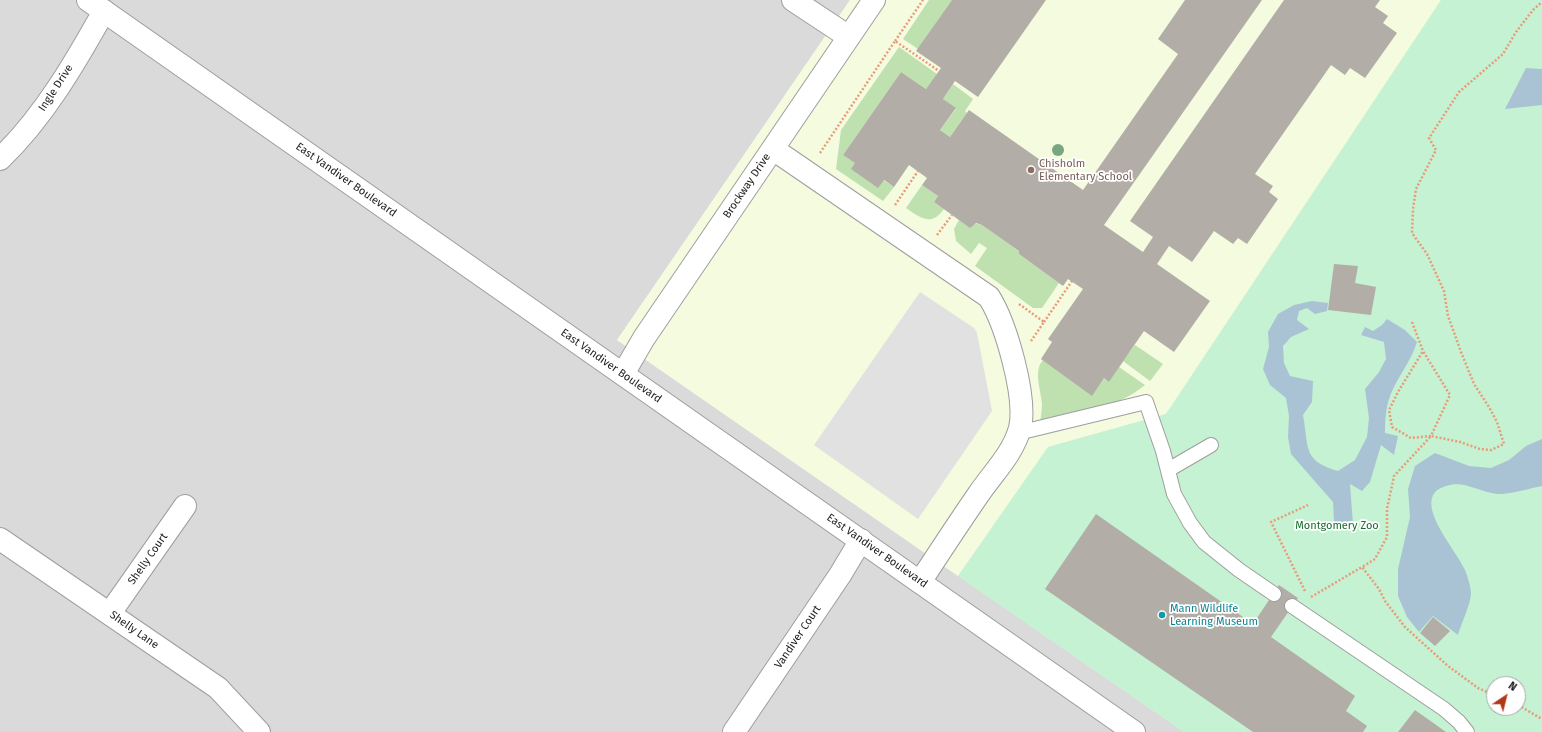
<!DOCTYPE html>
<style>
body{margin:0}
#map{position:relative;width:1542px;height:732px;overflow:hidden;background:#edece4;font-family:"Fira Sans",sans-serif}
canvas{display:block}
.north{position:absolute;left:1486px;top:676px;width:40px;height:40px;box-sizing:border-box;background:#fff;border:1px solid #a5a5a5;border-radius:50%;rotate:35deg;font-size:11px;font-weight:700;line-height:16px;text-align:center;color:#1d1d1d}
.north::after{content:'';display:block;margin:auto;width:14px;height:18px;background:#b23718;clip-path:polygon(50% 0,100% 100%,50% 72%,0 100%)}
</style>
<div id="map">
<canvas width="1542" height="732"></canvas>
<div class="north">N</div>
</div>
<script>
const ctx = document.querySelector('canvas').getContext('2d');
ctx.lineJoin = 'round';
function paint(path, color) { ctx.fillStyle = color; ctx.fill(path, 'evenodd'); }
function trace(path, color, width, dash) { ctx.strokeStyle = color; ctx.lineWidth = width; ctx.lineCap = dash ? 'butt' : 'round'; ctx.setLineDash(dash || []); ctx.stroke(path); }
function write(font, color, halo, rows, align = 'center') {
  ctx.font = font + ' "Fira Sans",sans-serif'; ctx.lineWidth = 3.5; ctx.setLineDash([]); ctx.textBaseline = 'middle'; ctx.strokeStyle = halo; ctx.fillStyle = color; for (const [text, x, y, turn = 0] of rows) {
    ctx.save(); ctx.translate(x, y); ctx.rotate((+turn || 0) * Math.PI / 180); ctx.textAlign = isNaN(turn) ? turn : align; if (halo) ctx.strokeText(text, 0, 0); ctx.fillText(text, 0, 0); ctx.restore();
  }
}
paint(new Path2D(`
 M 0,0 L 850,0 L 617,340 L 1184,732 L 0,732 Z`), '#dbdada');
paint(new Path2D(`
 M 850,0 L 1441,0 L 1166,414 L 1048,447 L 958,576 L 617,340 Z`), '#f5fbdf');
paint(new Path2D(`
 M 929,0 L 952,0 L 918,49 L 903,39 Z
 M 899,47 L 937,74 L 926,89 L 901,72 L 843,155 L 894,187 L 883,201 L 836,169 L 841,130 Z
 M 953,84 L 973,99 L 965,111 L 967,113 L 950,137 L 940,130 L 956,109 L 943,99 Z
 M 922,185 L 938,196 L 934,202 L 944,209 C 931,227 921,218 906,208 Z
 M 959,220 L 982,225 L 1019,251 L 1019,254 L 1059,283 L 1042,308 L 1033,308 L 975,266 L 987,248 L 979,243 L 971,254 L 956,241 L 954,229 Z
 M 1135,345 L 1163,364 L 1150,381 L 1123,361 Z
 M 1043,360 L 1092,395 L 1104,378 L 1109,382 L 1119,367 L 1145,385 C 1116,409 1076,414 1040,423 C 1041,416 1042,410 1042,404 C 1041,390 1033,371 1043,360 Z`), '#bee1af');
paint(new Path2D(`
 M 1441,0 L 1542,0 L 1542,732 L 1184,732 L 958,576 L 1048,447 L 1166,414 ZM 1494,684 L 1518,684 L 1518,708 L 1494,708 Z`), '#c5f2d2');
paint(new Path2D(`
 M 920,292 L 974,328 L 977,333 L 992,411 L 918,519 L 814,445 Z`), '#e1e1e1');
paint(new Path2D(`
 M 1526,68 L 1542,69 L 1542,105 L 1505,109 Z
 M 1312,301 L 1328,303 L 1327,311 L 1315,314 L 1307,308 L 1299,311 L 1297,320 L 1309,329 L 1291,337 L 1283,346 L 1284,363 L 1290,376 L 1313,381 L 1312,402 L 1303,415 C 1309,447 1302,461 1338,471 L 1355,460 L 1367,437 L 1369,418 L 1365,389 L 1379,372 L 1386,359 L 1384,342 L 1361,335 L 1365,327 L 1373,331 L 1382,325 L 1387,319 L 1405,330 L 1417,342 C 1411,361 1401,372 1393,389 C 1386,403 1385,418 1385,433 L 1398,436 L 1394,455 L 1381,445 L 1370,482 L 1362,491 L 1350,484 L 1353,524 L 1345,530 L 1334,522 L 1333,502 L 1291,454 L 1288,437 L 1289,416 L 1286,398 L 1270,385 L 1263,369 L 1269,347 L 1268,332 L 1278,314 L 1294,305 Z
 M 1542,439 L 1542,486 C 1530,488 1509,495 1497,494 C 1479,492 1464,480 1446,486 C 1408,497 1455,548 1464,568 C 1467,574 1471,587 1471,594 C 1470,606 1461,624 1458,635 L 1433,616 L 1419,632 L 1407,617 L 1398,596 L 1398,569 L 1410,517 L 1408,489 L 1415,466 L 1435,453 L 1469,466 L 1491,468 L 1509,460 L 1526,446 Z`), '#a9c3d5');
paint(new Path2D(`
 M 952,0 L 1046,0 L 978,97 L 955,81 L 943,99 L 956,108 L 940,130 L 950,137 L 969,110 L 1083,190 L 1178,54 L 1158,39 L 1185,0 L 1262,0 L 1104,225 L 1143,252 L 1153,237 L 1130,221 L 1284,0 L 1380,0 L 1375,7 L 1388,16 L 1383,23 L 1397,33 L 1365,78 L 1350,68 L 1345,75 L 1331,65 L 1255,174 L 1273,186 L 1269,192 L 1278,199 L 1247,244 L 1238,238 L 1233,244 L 1214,231 L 1192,262 L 1169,246 L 1157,264 L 1210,301 L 1174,352 L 1144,331 L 1109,382 L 1104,378 L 1092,396 L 1041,359 L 1052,342 L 1048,339 L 1083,289 L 1068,279 L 1063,286 L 1019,254 L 1019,251 L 982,225 L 976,223 L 970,228 L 934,202 L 938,196 L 922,185 L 927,178 L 909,165 L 894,187 L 884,180 L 878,188 L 851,169 L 855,163 L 843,155 L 901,72 L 926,89 L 941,68 L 916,51 Z
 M 1334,264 L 1358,266 L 1355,283 L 1376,287 L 1371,315 L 1328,310 Z
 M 1096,514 L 1253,624 L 1279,585 L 1298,598 L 1271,637 L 1355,696 L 1346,711 L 1367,726 L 1363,732 L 1253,732 L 1045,589 Z
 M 1433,617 L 1450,631 L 1435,646 L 1420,633 Z
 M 1415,710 L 1446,732 L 1398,732 Z`), '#b2aea7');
const service = new Path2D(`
 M 1018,433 L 1146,402 L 1163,451 L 1174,494 L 1190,523 L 1204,542 L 1239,570 L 1274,594
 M 1168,470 L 1211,445
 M 1292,606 L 1444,709 L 1459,722 L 1467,732`);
const minor = new Path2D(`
 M 793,0 L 849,37
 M 773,149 L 989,297 C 1006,324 1027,397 1020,428 C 1013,454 992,474 978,495 C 958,524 939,553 920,582
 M 0,159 C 43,118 75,63 104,11
 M 623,374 L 644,338 L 874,0
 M 0,539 L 218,688 L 259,732
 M 110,613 L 185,506
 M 734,732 L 840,575 L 861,540`);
const tertiary = new Path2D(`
 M 88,0 L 1134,732`);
trace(service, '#9e9e9e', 16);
trace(minor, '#9e9e9e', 24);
trace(tertiary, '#9e9e9e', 24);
trace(new Path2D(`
 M 895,41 L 923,0
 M 820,153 L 895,41 L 939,71
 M 895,205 L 918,171
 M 937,235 L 952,215
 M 1019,304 L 1044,322 L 1031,341
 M 1044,322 L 1072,281
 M 1412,322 L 1423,351 L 1450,395 L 1431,436 L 1411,438 L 1392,427 L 1389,410 L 1398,392 L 1423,351
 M 1305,591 L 1271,522 L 1308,505
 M 1311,597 L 1362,567
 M 1494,695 L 1478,688 L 1448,666 L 1405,627 L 1385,601 L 1379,589 L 1362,567 L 1375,559 L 1387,537 L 1387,509 L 1394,476 L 1431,436 L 1460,442 L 1480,449 L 1491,450 L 1504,444 L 1497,422 L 1489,407 L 1474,384 L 1461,352 L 1448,316 L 1444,291 L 1427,254 L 1412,233 L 1413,209 L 1416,189 L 1436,150 L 1429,138 L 1459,92 L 1503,54 L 1516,32 L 1533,10 L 1542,2
 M 1518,705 L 1542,719`), '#e99b79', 2.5, [2, 2]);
trace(service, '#fff', 14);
trace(minor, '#fff', 22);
trace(tertiary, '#fff', 22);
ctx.fillStyle = '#78a681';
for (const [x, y] of [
 [1058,150]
]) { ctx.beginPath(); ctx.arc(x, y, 6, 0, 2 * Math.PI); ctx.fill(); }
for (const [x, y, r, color] of [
 [1031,170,4,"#8d6e63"],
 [1162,615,4,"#0f9aa8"]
]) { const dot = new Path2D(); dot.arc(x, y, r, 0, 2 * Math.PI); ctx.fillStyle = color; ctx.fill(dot); trace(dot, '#fff', 1.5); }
write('11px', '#1d1d1d', '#fff', [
 ["Ingle Drive",56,88,-57],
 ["East Vandiver Boulevard",346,180,35],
 ["Brockway Drive",747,186,-56],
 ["East Vandiver Boulevard",611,366,35],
 ["East Vandiver Boulevard",877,551,35],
 ["Shelly Court",148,559,-55],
 ["Shelly Lane",134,630,35],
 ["Vandiver Court",798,637,-56]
]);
write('11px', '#785e54', '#fff', [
 ["Chisholm",1039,164],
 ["Elementary School",1039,177]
], 'left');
write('11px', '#186d30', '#fff', [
 ["Montgomery Zoo",1337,526]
]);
write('11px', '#0d838f', '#fff', [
 ["Mann Wildlife",1170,609],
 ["Learning Museum",1170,622]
], 'left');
</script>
